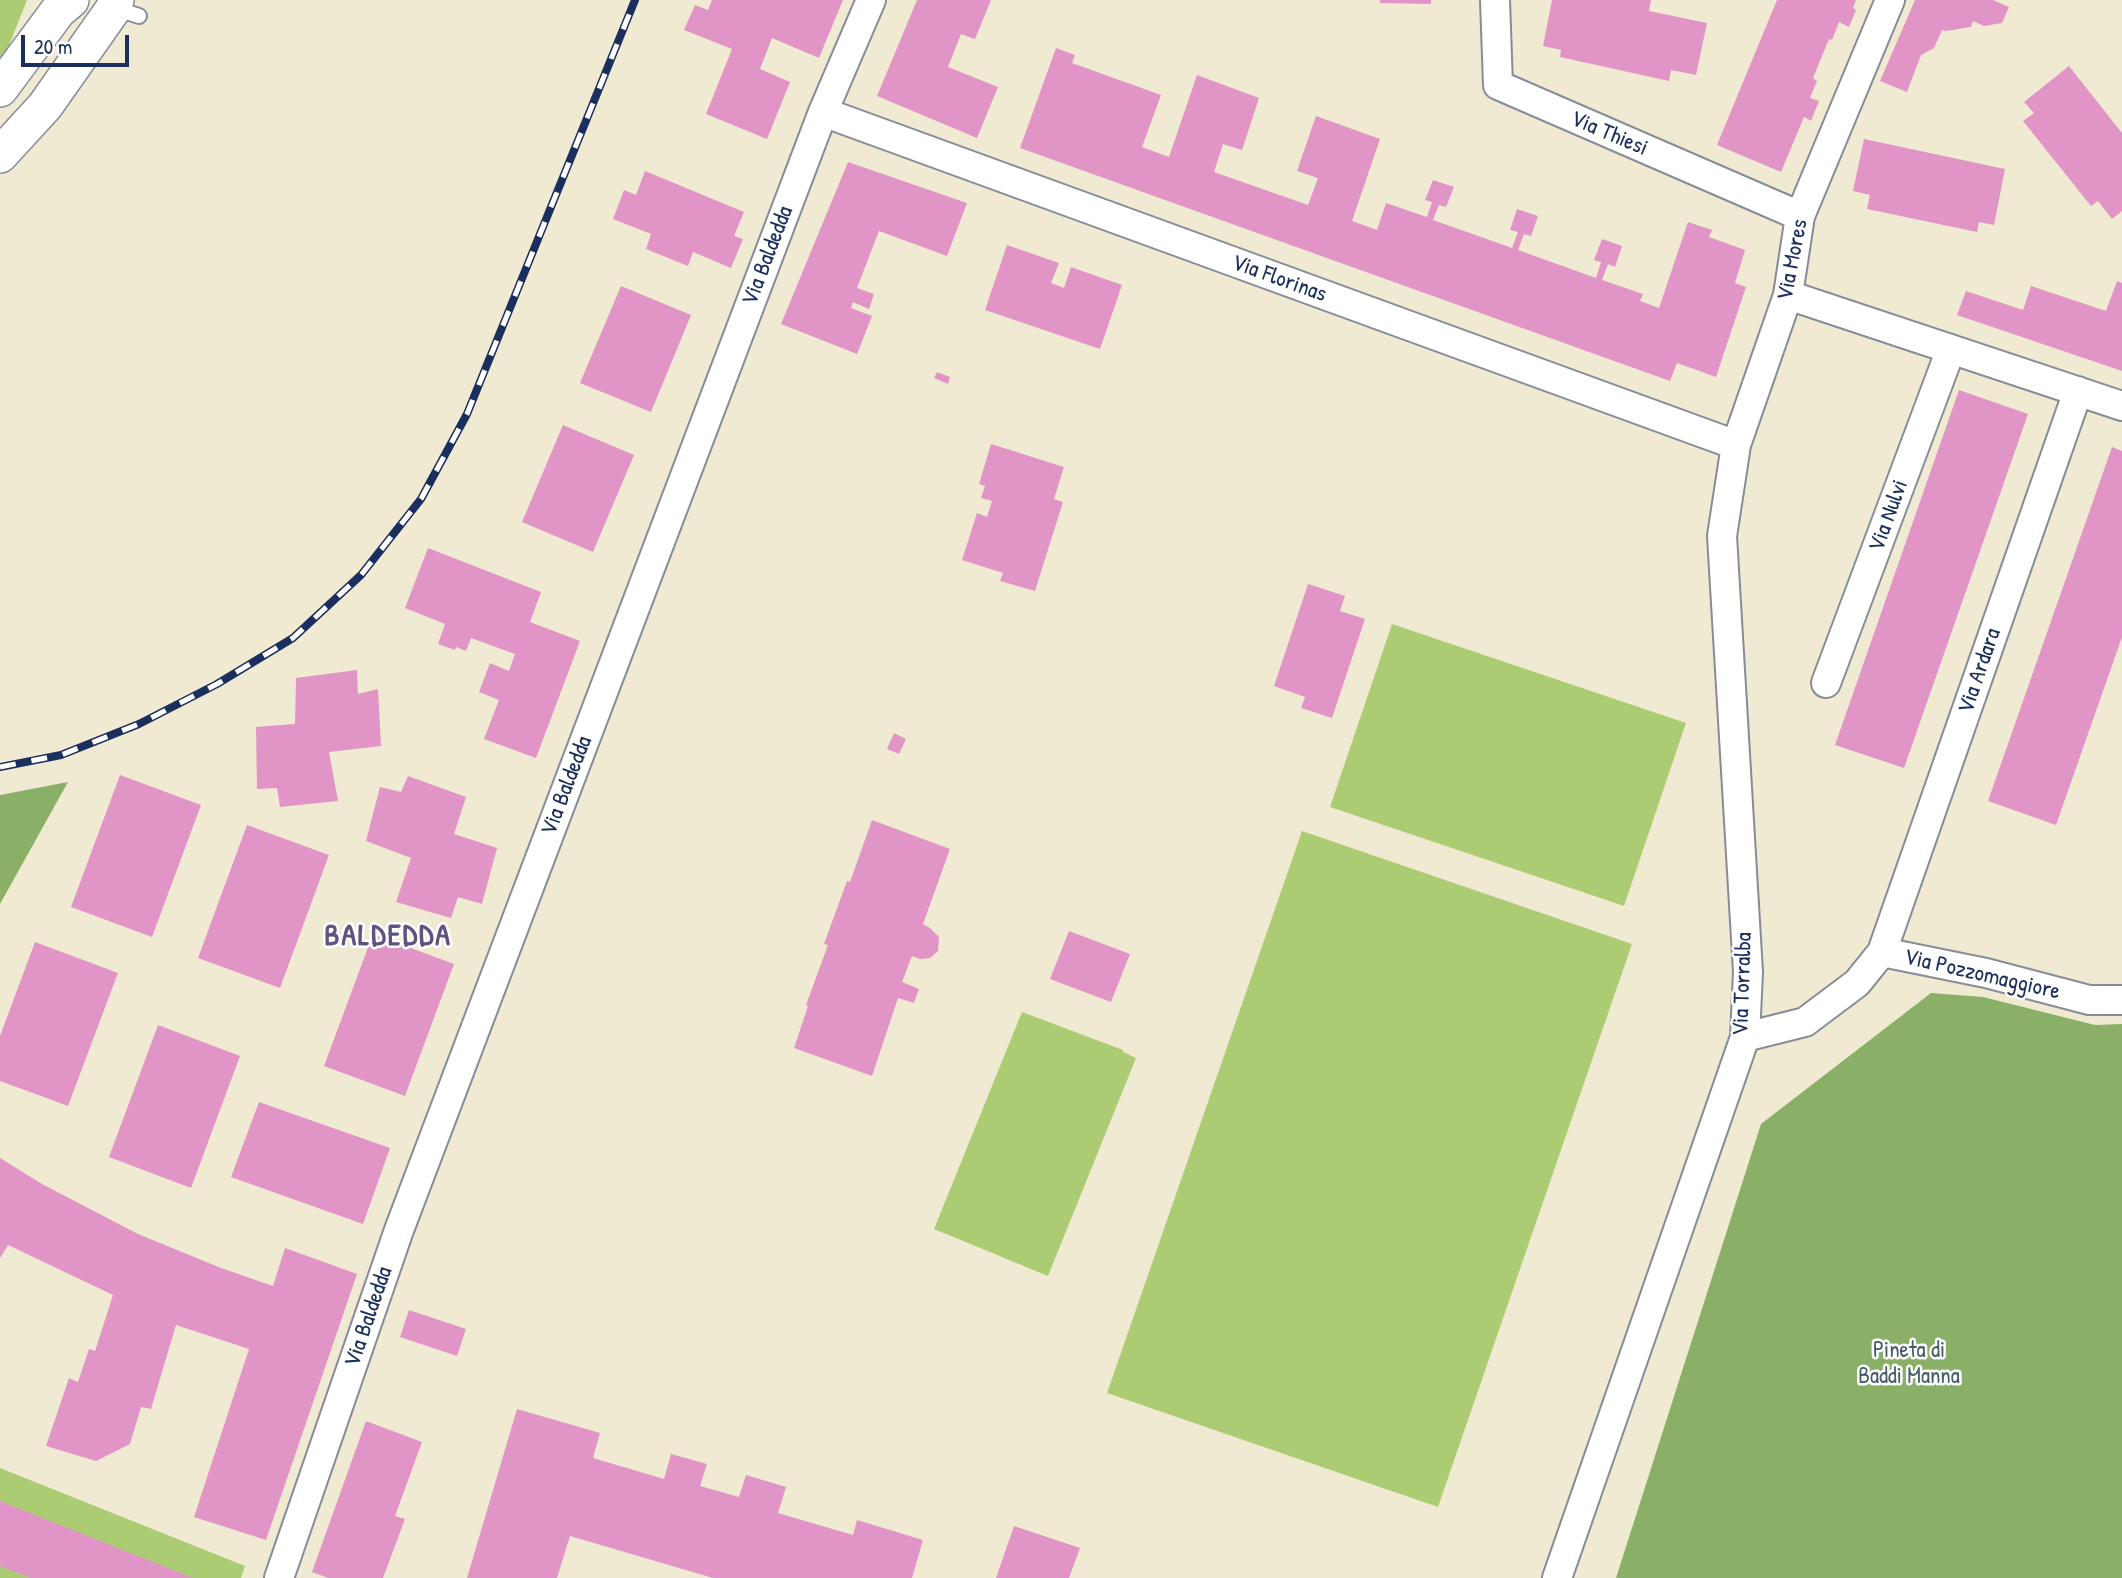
<!DOCTYPE html>
<style>
body{margin:0}
#map{position:relative;width:2122px;height:1578px;overflow:hidden;background:#f1ead3;font-family:"Patrick Hand",sans-serif}
canvas{display:block}
.scale{position:absolute;left:21px;top:35px;width:108px;height:32px;box-sizing:border-box;border:4px solid #1b2f5e;border-top:0;padding-left:9px;font-size:21px;line-height:24px;white-space:nowrap;color:#1b2f5e;-webkit-text-stroke:5px #fff;paint-order:stroke}
</style>
<div id="map">
<canvas width="2122" height="1578"></canvas>
<div class="scale">20 m</div>
</div>
<script>
const ctx = document.querySelector('canvas').getContext('2d');
ctx.lineJoin = 'round';
function paint(path, color) { ctx.fillStyle = color; ctx.fill(path, 'evenodd'); }
function trace(path, color, width, dash) { ctx.strokeStyle = color; ctx.lineWidth = width; ctx.lineCap = dash ? 'butt' : 'round'; ctx.setLineDash(dash || []); ctx.stroke(path); }
function write(font, color, halo, rows, align = 'center') {
  ctx.font = font + ' "Patrick Hand",sans-serif'; ctx.lineWidth = 5; ctx.setLineDash([]); ctx.textBaseline = 'middle'; ctx.strokeStyle = halo; ctx.fillStyle = color; for (const [text, x, y, turn = 0] of rows) {
    ctx.save(); ctx.translate(x, y); ctx.rotate((+turn || 0) * Math.PI / 180); ctx.textAlign = isNaN(turn) ? turn : align; if (halo) ctx.strokeText(text, 0, 0); ctx.fillText(text, 0, 0); ctx.restore();
  }
}
paint(new Path2D(`
 M 0,0 L 27,0 L 6,53 L 0,60 Z
 M 1392,624 L 1686,723 L 1624,906 L 1330,807 Z
 M 1302,831 L 1632,944 L 1438,1507 L 1107,1393 Z
 M 1022,1012 L 1123,1050 L 1123,1052 L 1136,1058 L 1048,1276 L 934,1229 Z
 M 0,1468 L 245,1566 L 241,1578 L 0,1578 Z`), '#accc74');
paint(new Path2D(`
 M 68,782 L 0,904 L 0,795 Z
 M 1931,993 L 1983,997 L 2095,1025 L 2122,1024 L 2122,1578 L 1616,1578 L 1761,1124 Z`), '#89b066');
paint(new Path2D(`
 M 712,0 L 843,0 L 819,58 L 772,38 L 760,69 L 790,82 L 767,139 L 706,114 L 732,49 L 684,30 L 695,5 L 708,10 Z
 M 917,0 L 991,0 L 975,39 L 961,34 L 948,67 L 998,87 L 977,138 L 877,96 Z
 M 1380,0 L 1431,0 L 1431,4 L 1380,3 Z
 M 1552,0 L 1651,0 L 1649,11 L 1707,23 L 1696,75 L 1671,70 L 1669,81 L 1560,57 L 1561,50 L 1543,46 Z
 M 1777,0 L 1856,0 L 1853,8 L 1856,10 L 1849,27 L 1839,22 L 1832,40 L 1829,39 L 1813,78 L 1817,81 L 1810,98 L 1819,101 L 1811,121 L 1804,117 L 1781,172 L 1717,145 Z
 M 1915,0 L 1993,0 L 2009,7 L 2002,23 L 1984,26 L 1973,21 L 1971,27 L 1946,31 L 1942,30 L 1934,48 L 1921,55 L 1907,92 L 1880,81 Z
 M 1056,48 L 1075,55 L 1072,63 L 1161,95 L 1142,147 L 1169,157 L 1197,75 L 1259,98 L 1242,150 L 1223,144 L 1214,172 L 1308,205 L 1318,178 L 1297,171 L 1316,116 L 1380,139 L 1352,221 L 1377,230 L 1386,203 L 1427,217 L 1432,202 L 1425,200 L 1433,180 L 1454,187 L 1446,207 L 1439,205 L 1433,220 L 1512,248 L 1518,232 L 1510,230 L 1517,209 L 1538,216 L 1531,236 L 1524,234 L 1518,250 L 1596,278 L 1601,262 L 1594,260 L 1602,239 L 1622,246 L 1615,267 L 1608,264 L 1602,280 L 1643,294 L 1640,301 L 1659,308 L 1688,222 L 1712,230 L 1709,237 L 1745,250 L 1735,283 L 1746,287 L 1716,377 L 1677,363 L 1670,381 L 1020,148 Z
 M 2069,66 L 2122,133 L 2122,211 L 2112,219 L 2098,201 L 2091,206 L 2023,121 L 2034,113 L 2024,102 Z
 M 1864,139 L 2005,169 L 1994,225 L 1979,222 L 1977,232 L 1867,209 L 1870,195 L 1853,191 Z
 M 848,162 L 967,203 L 947,256 L 879,231 L 857,288 L 874,294 L 869,309 L 853,302 L 851,308 L 872,316 L 857,354 L 781,324 Z
 M 645,171 L 744,212 L 734,236 L 743,239 L 731,268 L 693,252 L 688,266 L 646,249 L 651,234 L 613,219 L 624,190 L 636,195 Z
 M 1007,245 L 1059,263 L 1051,283 L 1064,288 L 1071,267 L 1122,285 L 1100,349 L 985,310 Z
 M 2117,281 L 2122,283 L 2122,371 L 1957,315 L 1966,291 L 2023,310 L 2031,286 L 2106,311 Z
 M 621,286 L 691,315 L 651,412 L 580,383 Z
 M 937,372 L 950,377 L 948,384 L 934,378 Z
 M 1959,390 L 2028,414 L 1904,768 L 1835,745 Z
 M 563,425 L 634,455 L 593,552 L 522,522 Z
 M 991,444 L 1064,467 L 1054,499 L 1063,502 L 1035,591 L 1000,581 L 1003,573 L 962,560 L 977,513 L 987,517 L 992,501 L 981,498 L 985,486 L 979,484 Z
 M 2112,447 L 2122,451 L 2122,637 L 2056,825 L 1988,801 Z
 M 428,548 L 541,592 L 530,622 L 580,641 L 536,758 L 484,739 L 499,700 L 479,692 L 490,663 L 509,671 L 515,654 L 471,638 L 466,651 L 456,647 L 455,650 L 438,644 L 445,624 L 405,608 Z
 M 1308,584 L 1345,596 L 1340,611 L 1365,619 L 1332,718 L 1301,708 L 1305,697 L 1274,686 Z
 M 357,670 L 358,694 L 378,689 L 381,746 L 329,752 L 338,801 L 280,807 L 277,788 L 257,789 L 256,727 L 295,724 L 296,678 Z
 M 894,733 L 906,739 L 899,754 L 887,749 Z
 M 120,775 L 201,805 L 152,937 L 71,907 Z
 M 408,776 L 466,797 L 454,834 L 497,848 L 482,904 L 458,897 L 451,918 L 396,902 L 411,858 L 366,841 L 380,787 L 401,792 Z
 M 872,820 L 950,849 L 923,924 L 930,928 L 939,937 L 938,951 L 930,958 L 920,959 L 912,956 L 902,982 L 919,989 L 914,1003 L 898,998 L 872,1076 L 794,1048 L 808,1006 L 806,1005 L 828,945 L 824,944 L 847,881 L 850,882 Z
 M 247,825 L 329,855 L 280,988 L 198,958 Z
 M 1069,931 L 1130,954 L 1111,1002 L 1050,979 Z
 M 373,934 L 454,964 L 405,1096 L 324,1066 Z
 M 35,942 L 118,973 L 68,1106 L 0,1081 L 0,1036 Z
 M 158,1025 L 240,1056 L 191,1188 L 109,1157 Z
 M 259,1102 L 390,1148 L 363,1224 L 231,1177 Z
 M 0,1158 L 42,1184 L 138,1234 L 221,1268 L 273,1286 L 285,1248 L 357,1274 L 266,1540 L 194,1517 L 249,1349 L 176,1325 L 151,1409 L 141,1407 L 130,1444 L 96,1461 L 46,1446 L 69,1378 L 78,1382 L 89,1349 L 95,1351 L 113,1295 L 8,1245 L 0,1258 Z
 M 409,1310 L 466,1329 L 457,1356 L 400,1337 Z
 M 517,1409 L 600,1433 L 593,1458 L 664,1479 L 671,1454 L 707,1464 L 700,1486 L 739,1497 L 746,1475 L 786,1487 L 778,1513 L 853,1535 L 857,1520 L 923,1540 L 912,1578 L 713,1578 L 570,1536 L 557,1578 L 467,1578 Z
 M 366,1421 L 422,1442 L 395,1516 L 405,1519 L 383,1578 L 328,1578 L 312,1572 Z
 M 0,1501 L 193,1578 L 31,1578 L 0,1566 Z
 M 1014,1526 L 1080,1548 L 1069,1578 L 996,1578 Z`), '#e095c6');
const service = new Path2D(`
 M 114,8 L 139,16`);
const minor = new Path2D(`
 M 1495,0 L 1498,85 L 1800,216
 M 823,112 L 1736,445
 M 1788,295 L 2122,406
 M 1826,683 L 1951,349
 M 1882,952 L 1986,973 L 2089,1000 L 2122,1000
 M 1745,1037 L 1805,1022 L 1857,983 L 1882,952 L 2078,391
 M 279,1578 L 399,1230 L 823,112 L 871,0
 M 1557,1578 L 1745,1037 L 1748,972 L 1722,536 L 1736,445 L 1788,295 L 1800,216 L 1890,0`);
const tertiary = new Path2D(`
 M 0,89 L 58,11 L 71,0
 M 0,155 L 45,106 L 114,8 L 116,0`);
trace(service, '#868c98', 18);
trace(minor, '#868c98', 32);
trace(tertiary, '#868c98', 38);
trace(service, '#fff', 14);
trace(minor, '#fff', 28);
trace(tertiary, '#fff', 35);
const rail = new Path2D(`
 M 0,767 L 61,755 L 139,724 L 217,684 L 293,638 L 361,575 L 421,499 L 467,414 L 635,0`);
trace(rail, '#1b2f5e', 8);
trace(rail, '#fff', 5, [16]);
write('23px', '#1b2f5e', '#fff', [
 ["Via Thiesi",1609,134,23],
 ["Via Baldedda",768,256,-69],
 ["Via Mores",1793,260,-79],
 ["Via Florinas",1279,279,20],
 ["Via Nulvi",1889,516,-70],
 ["Via Ardara",1980,671,-71],
 ["Via Baldedda",567,786,-69],
 ["Via Pozzomaggiore",1982,975,13],
 ["Via Torralba",1743,984,-88],
 ["Via Baldedda",369,1317,-71]
]);
write('23px', '#465e65', '#fff', [
 ["Pineta di",1909,1351],
 ["Baddi Manna",1909,1377]
]);
ctx.letterSpacing = '2px';
write('bold 30px', '#605382', '#fff', [
 ["BALDEDDA",388,937]
]);
ctx.letterSpacing = '0px';
</script>
